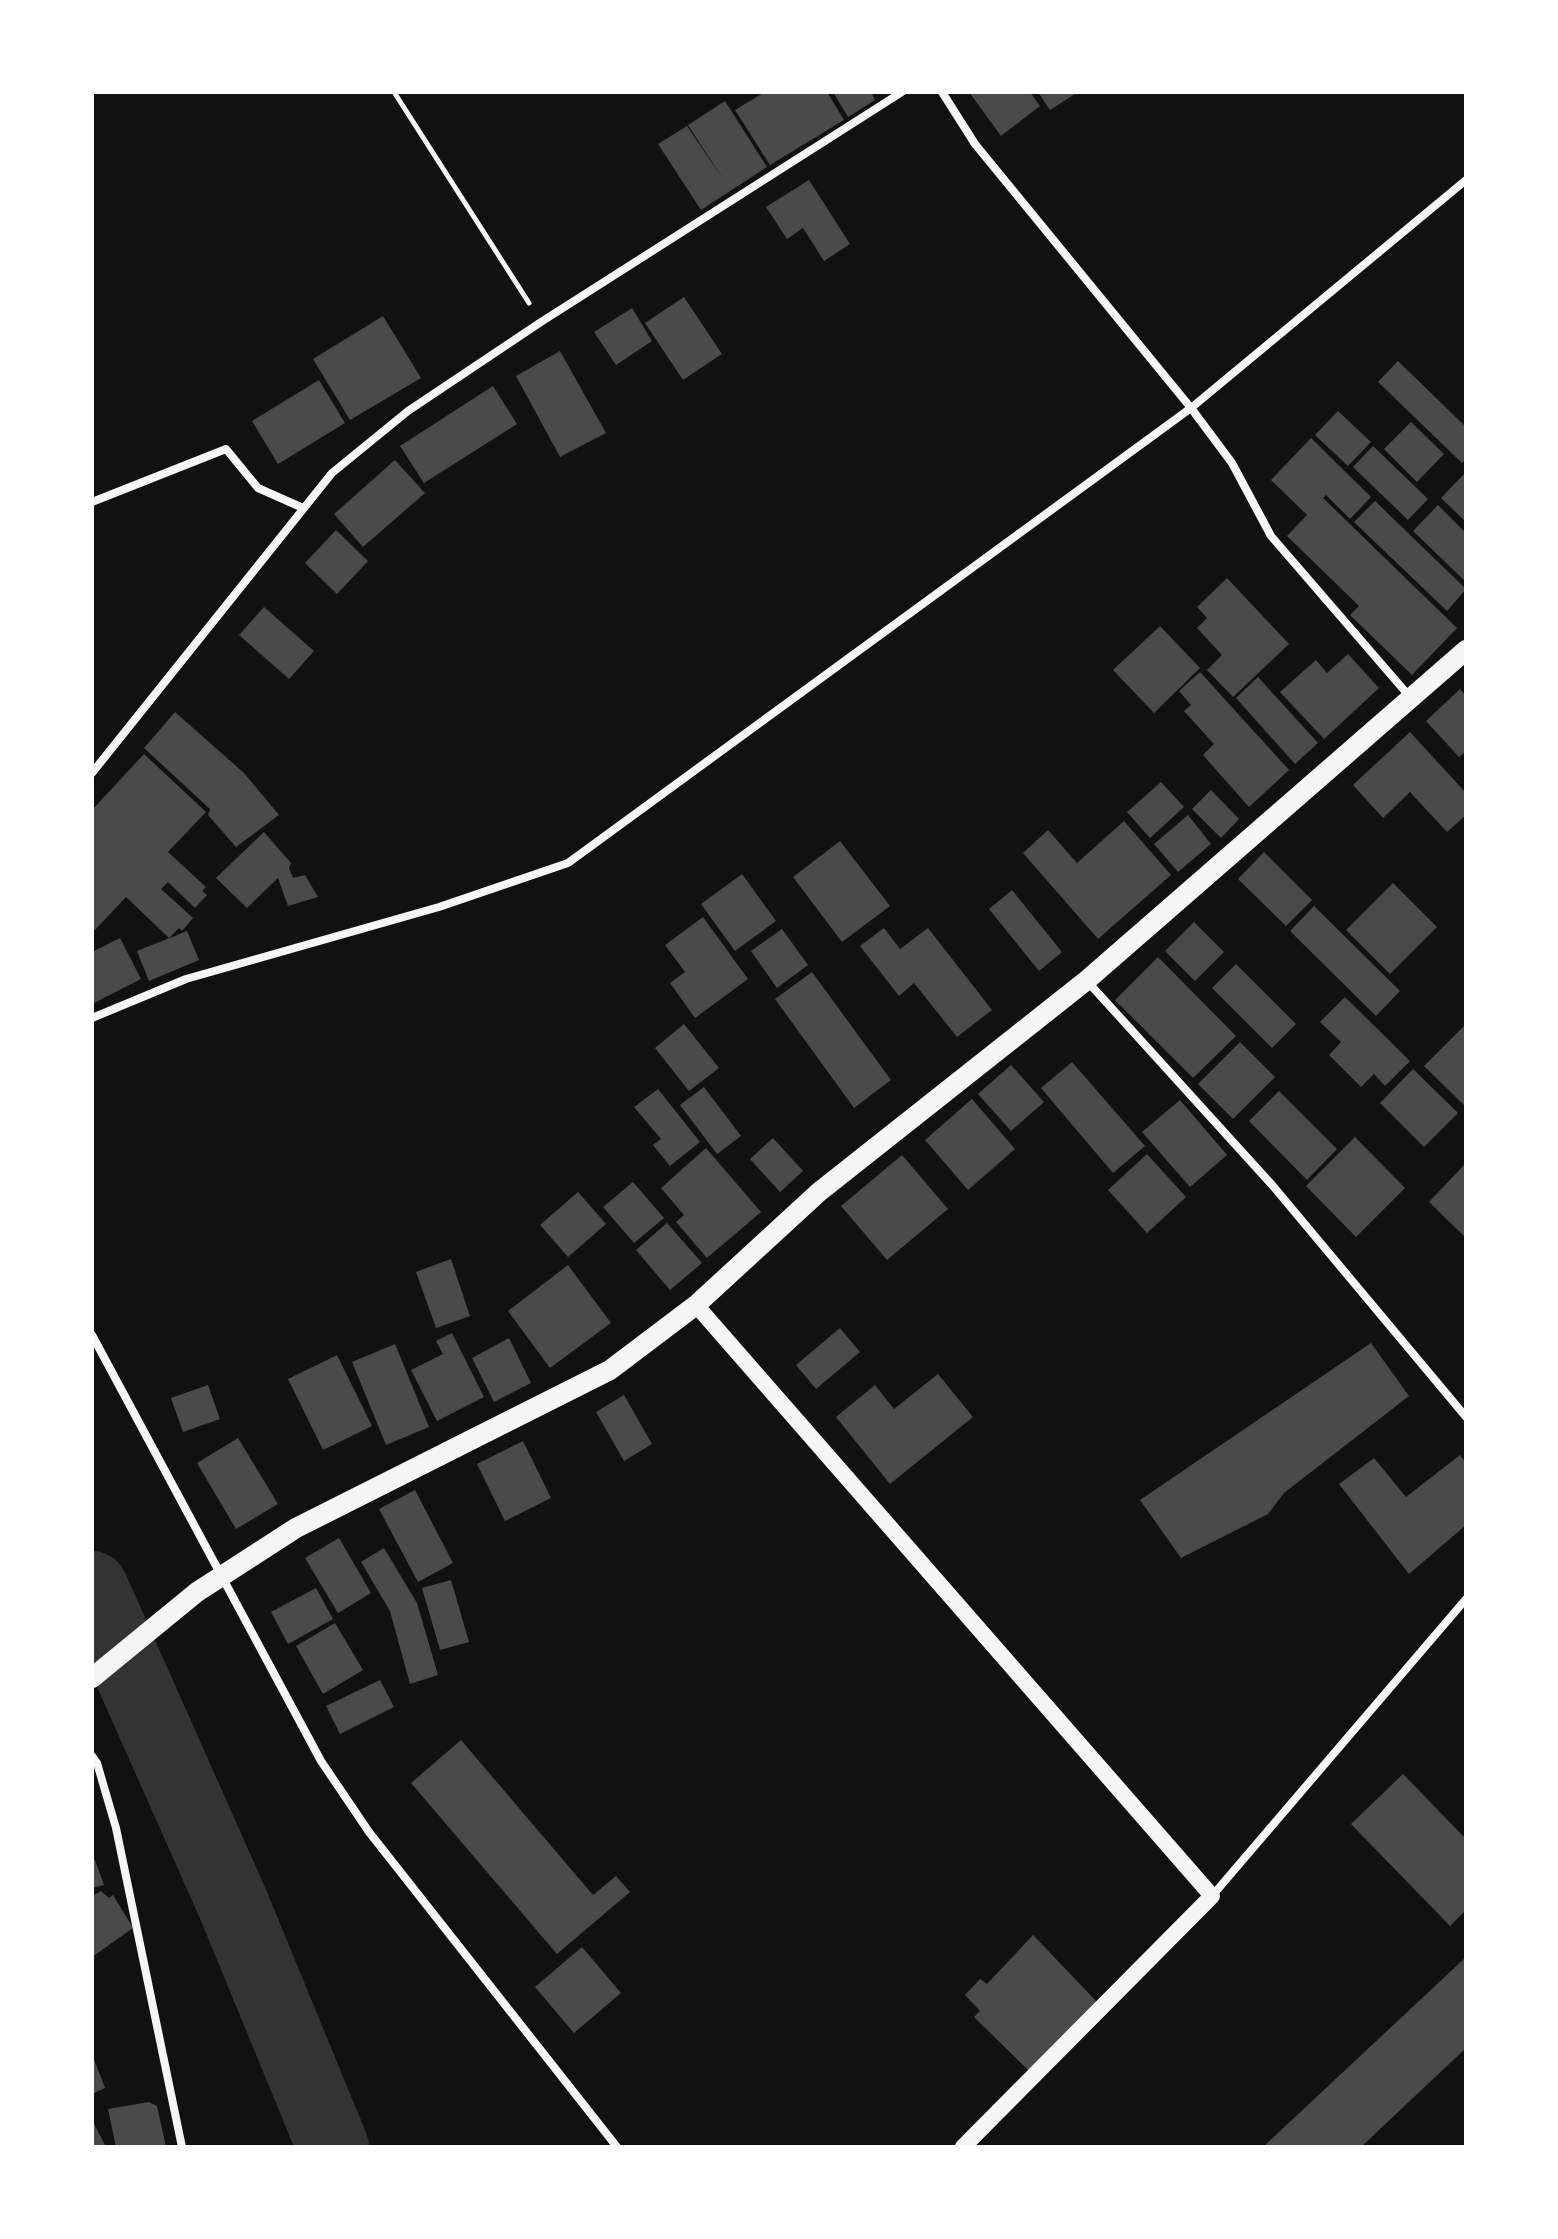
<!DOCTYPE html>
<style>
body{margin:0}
#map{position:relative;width:1558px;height:2239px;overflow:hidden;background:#111;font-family:"Work Sans",sans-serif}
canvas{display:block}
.frame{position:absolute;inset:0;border:94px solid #fff;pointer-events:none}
</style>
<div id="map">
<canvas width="1558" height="2239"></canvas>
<div class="frame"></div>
</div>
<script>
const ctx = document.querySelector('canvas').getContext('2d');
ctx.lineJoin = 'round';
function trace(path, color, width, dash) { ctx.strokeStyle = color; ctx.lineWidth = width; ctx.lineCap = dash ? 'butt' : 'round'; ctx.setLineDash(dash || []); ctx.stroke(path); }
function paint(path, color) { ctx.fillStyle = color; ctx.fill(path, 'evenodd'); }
trace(new Path2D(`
 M 92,1587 L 233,1904 L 333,2147`), '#333', 72);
paint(new Path2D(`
 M 765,92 L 827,92 L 844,120 L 770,165 L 735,110 Z
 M 833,92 L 871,92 L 875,100 L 848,117 Z
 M 969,92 L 1030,92 L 1040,106 L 1001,136 Z
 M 1038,92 L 1078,92 L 1050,110 Z
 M 725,101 L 767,167 L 701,210 L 658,144 L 687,126 L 725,182 L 688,125 Z
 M 809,180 L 850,244 L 824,261 L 803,228 L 787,239 L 766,207 Z
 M 684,297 L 722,354 L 683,380 L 645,323 Z
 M 632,308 L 652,341 L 616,365 L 594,332 Z
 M 383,316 L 421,378 L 350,420 L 313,359 Z
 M 560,351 L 606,433 L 560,457 L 516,376 Z
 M 1398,361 L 1466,427 L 1466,459 L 1462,463 L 1378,382 Z
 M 319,380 L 345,423 L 278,464 L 252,421 Z
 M 493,386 L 517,424 L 424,483 L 400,446 Z
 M 1338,411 L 1371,442 L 1348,466 L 1315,435 Z
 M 1411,422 L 1444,454 L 1417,482 L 1384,449 Z
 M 1311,438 L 1371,497 L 1350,519 L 1326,495 L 1323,498 L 1457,628 L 1412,675 L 1350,615 L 1359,606 L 1287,536 L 1307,515 L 1271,480 Z
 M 1373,446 L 1428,499 L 1408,520 L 1353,467 Z
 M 395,460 L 425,493 L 363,547 L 334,514 Z
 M 1466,472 L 1466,522 L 1441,498 Z
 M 1375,501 L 1466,589 L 1447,611 L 1354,522 Z
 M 1438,505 L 1466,533 L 1466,582 L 1413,531 Z
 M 336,530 L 368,561 L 337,594 L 305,563 Z
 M 1227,578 L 1289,644 L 1233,697 L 1207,670 L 1222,655 L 1197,628 L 1207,618 L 1197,607 Z
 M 264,607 L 314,651 L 289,679 L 239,635 Z
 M 1160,626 L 1200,668 L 1154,713 L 1113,670 Z
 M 1348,654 L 1379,688 L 1324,739 L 1280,692 L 1316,660 L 1327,673 Z
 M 1200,672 L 1289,770 L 1249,807 L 1203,755 L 1214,744 L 1184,711 L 1191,705 L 1179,691 Z
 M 1258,677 L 1318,743 L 1295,764 L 1236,698 Z
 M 1460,689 L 1466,696 L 1466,751 L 1459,757 L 1426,721 Z
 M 175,712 L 244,773 L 279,815 L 236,847 L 208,815 L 210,809 L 144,748 Z
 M 1410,732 L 1466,793 L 1466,815 L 1447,832 L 1410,792 L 1383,818 L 1353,785 Z
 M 144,754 L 206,812 L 168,852 L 206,887 L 202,891 L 207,895 L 195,908 L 168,882 L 161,889 L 193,918 L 182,931 L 179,928 L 169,938 L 126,897 L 94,931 L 92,928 L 92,810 Z
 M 1161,782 L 1184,807 L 1150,838 L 1127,812 Z
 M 1211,790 L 1239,819 L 1221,838 L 1192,809 Z
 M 1188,815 L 1211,844 L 1178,872 L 1154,844 Z
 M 1124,821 L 1171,875 L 1098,939 L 1023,853 L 1048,830 L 1077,863 Z
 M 264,832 L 291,863 L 289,868 L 293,878 L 305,875 L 318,897 L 288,906 L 278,878 L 247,908 L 216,878 Z
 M 840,841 L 890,906 L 842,942 L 793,877 Z
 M 1264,852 L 1312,900 L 1286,926 L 1238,879 Z
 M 742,874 L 776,921 L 735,951 L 701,904 Z
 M 1393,883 L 1437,927 L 1390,974 L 1346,930 Z
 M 1012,890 L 1062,952 L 1039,971 L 989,909 Z
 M 1314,906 L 1400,991 L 1376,1016 L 1290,931 Z
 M 703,917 L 748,979 L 695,1018 L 670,983 L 685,972 L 665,945 Z
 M 1194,922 L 1224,952 L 1195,981 L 1165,951 Z
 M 884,928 L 900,949 L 928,928 L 992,1010 L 957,1037 L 914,983 L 899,996 L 860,946 Z
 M 782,929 L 808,965 L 777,988 L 751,951 Z
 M 187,931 L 199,960 L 149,981 L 137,951 Z
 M 120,938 L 141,979 L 92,1004 L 92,952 Z
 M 1158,957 L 1236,1036 L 1193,1078 L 1115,1000 Z
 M 1236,964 L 1296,1024 L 1272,1048 L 1212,988 Z
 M 812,972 L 891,1080 L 854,1108 L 775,999 Z
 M 1345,997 L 1410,1061 L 1385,1086 L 1374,1074 L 1361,1087 L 1329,1055 L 1341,1042 L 1320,1022 Z
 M 684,1024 L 719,1068 L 689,1091 L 655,1048 Z
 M 1466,1024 L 1466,1107 L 1424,1066 Z
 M 1240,1042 L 1275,1077 L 1233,1119 L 1198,1084 Z
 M 1072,1062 L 1145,1146 L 1113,1173 L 1041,1088 Z
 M 1011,1065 L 1044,1102 L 1011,1131 L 978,1094 Z
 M 1413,1069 L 1458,1113 L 1424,1147 L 1380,1103 Z
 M 704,1087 L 741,1136 L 717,1154 L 680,1105 Z
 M 658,1089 L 700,1142 L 670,1166 L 653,1145 L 661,1139 L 634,1107 Z
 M 1279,1091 L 1337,1149 L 1307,1180 L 1249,1121 Z
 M 972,1099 L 1015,1149 L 968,1190 L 925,1140 Z
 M 1180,1100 L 1227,1155 L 1190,1187 L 1142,1132 Z
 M 1355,1137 L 1405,1188 L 1356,1237 L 1306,1186 Z
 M 773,1138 L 803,1171 L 780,1192 L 750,1159 Z
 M 706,1148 L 761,1212 L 707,1258 L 676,1222 L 684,1215 L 661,1188 Z
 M 1147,1154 L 1186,1197 L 1147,1233 L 1108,1190 Z
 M 902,1155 L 948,1209 L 887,1260 L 841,1206 Z
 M 1466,1163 L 1466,1238 L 1429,1202 Z
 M 633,1182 L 664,1218 L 634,1243 L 603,1207 Z
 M 578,1192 L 606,1224 L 568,1257 L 540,1225 Z
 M 667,1223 L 702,1263 L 670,1290 L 636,1250 Z
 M 451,1259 L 470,1316 L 436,1328 L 416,1272 Z
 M 568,1265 L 611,1323 L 550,1368 L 508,1311 Z
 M 840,1328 L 860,1352 L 816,1389 L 796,1365 Z
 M 452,1333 L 484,1397 L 437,1421 L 411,1370 L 443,1354 L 436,1341 Z
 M 509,1338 L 531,1383 L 494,1402 L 472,1358 Z
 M 1371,1343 L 1409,1396 L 1284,1493 L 1268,1514 L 1181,1558 L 1140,1500 Z
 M 395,1344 L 429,1427 L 386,1445 L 352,1362 Z
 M 337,1355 L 372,1426 L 323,1450 L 288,1379 Z
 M 938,1374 L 973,1417 L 890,1484 L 836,1417 L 875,1385 L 894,1409 Z
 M 208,1385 L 220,1419 L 183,1432 L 171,1398 Z
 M 624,1395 L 652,1444 L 624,1461 L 596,1412 Z
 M 238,1438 L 278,1504 L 236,1529 L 197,1463 Z
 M 523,1441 L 551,1498 L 505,1521 L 477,1464 Z
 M 1460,1455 L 1466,1463 L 1466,1525 L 1409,1574 L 1339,1484 L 1374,1458 L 1406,1497 Z
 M 415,1490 L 453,1563 L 418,1582 L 379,1509 Z
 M 339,1538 L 371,1593 L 338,1613 L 305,1558 Z
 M 384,1548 L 417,1603 L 438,1675 L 410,1684 L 390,1611 L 361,1562 Z
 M 451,1580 L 469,1642 L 440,1650 L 422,1588 Z
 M 316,1588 L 333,1619 L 288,1644 L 271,1612 Z
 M 335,1623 L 363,1670 L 323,1694 L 296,1646 Z
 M 380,1680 L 394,1707 L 340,1734 L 326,1706 Z
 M 461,1740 L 593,1895 L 616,1876 L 630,1892 L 557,1954 L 411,1783 Z
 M 1403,1774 L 1466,1839 L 1466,1910 L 1450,1926 L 1351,1824 Z
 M 92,1860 L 95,1860 L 104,1885 L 92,1888 Z
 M 101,1891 L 109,1898 L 113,1895 L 133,1928 L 92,1957 L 92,1896 Z
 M 1033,1935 L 1097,2002 L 1029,2071 L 974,2017 L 980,2011 L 965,1995 L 980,1979 L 987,1984 Z
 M 582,1947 L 621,1993 L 574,2033 L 535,1987 Z
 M 1466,1957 L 1466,2048 L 1361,2147 L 1263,2147 Z
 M 92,2054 L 105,2088 L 92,2094 Z
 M 149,2102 L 157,2106 L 166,2147 L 116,2147 L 108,2109 Z
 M 92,2120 L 106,2147 L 92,2147 Z`), '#4a4a4a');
trace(new Path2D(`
 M 394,92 L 529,303`), '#f5f5f5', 5);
trace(new Path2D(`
 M 942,92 L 975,144 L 1191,408 L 1232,463 L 1271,536 L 1410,697
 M 92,502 L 226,449 L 258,488 L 303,508
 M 92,773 L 332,473 L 408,411 L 541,322 L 902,92
 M 1087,981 L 1273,1186 L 1466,1417
 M 92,1018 L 186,979 L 439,907 L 568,863 L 1191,408 L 1466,180
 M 92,1335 L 321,1761 L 369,1832 L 617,2147
 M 92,1756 L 97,1763 L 116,1828 L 182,2147
 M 1212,1896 L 1466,1599`), '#f5f5f5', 8);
trace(new Path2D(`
 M 696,1305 L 1212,1896 L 963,2147`), '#f5f5f5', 16);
trace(new Path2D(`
 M 92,1678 L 197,1592 L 296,1528 L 610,1370 L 696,1305 L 819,1192 L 1087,980 L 1466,650`), '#f5f5f5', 20);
</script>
